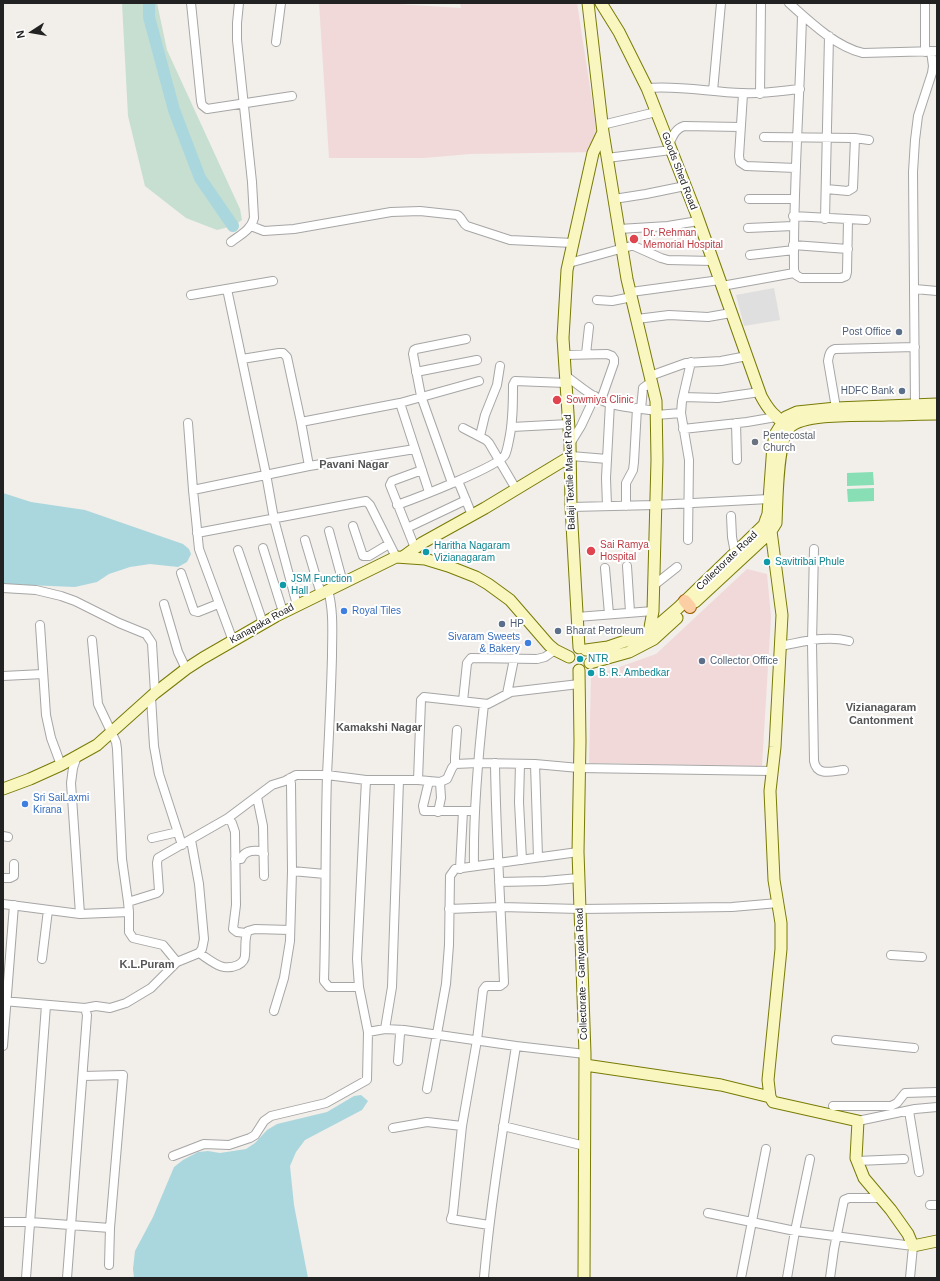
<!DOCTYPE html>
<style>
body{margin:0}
#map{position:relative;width:940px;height:1281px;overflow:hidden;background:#f2eee9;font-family:Arial,sans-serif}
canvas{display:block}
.frame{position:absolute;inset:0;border:4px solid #222;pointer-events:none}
.north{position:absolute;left:12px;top:12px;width:40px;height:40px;-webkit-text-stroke:3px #fff;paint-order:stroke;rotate:258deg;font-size:11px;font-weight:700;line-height:16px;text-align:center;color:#222}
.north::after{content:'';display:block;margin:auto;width:14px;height:18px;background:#222;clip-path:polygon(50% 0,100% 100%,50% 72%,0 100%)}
</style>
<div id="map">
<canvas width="940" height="1281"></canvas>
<div class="frame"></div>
<div class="north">N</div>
</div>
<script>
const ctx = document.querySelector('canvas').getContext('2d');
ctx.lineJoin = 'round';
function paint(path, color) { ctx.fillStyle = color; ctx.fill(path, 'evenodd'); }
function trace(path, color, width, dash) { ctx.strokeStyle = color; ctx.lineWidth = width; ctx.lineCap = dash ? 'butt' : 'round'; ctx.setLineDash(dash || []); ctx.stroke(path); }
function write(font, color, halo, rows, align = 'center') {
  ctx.font = font + ' Arial,sans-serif'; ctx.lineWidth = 4; ctx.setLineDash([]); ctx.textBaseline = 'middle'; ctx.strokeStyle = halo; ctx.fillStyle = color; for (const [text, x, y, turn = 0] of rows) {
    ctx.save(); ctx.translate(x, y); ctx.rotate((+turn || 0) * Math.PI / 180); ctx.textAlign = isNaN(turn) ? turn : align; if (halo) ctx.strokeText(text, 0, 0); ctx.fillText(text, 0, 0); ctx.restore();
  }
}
paint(new Path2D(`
 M 774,288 L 780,320 L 744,326 L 736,295 Z`), '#e0dfdf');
paint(new Path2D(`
 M 319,3 L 382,3 L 461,8 L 460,3 L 577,3 L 600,152 L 470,154 L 424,158 L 329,158 Z
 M 747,569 L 767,574 L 771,617 L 762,766 L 589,763 L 591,677 L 656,654 Z`), '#f1d9da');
paint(new Path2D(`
 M 122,3 L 157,3 L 167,50 L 240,209 L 242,220 L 233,226 L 217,230 L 186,218 L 145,186 L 128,116 Z`), '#c6dfd1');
paint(new Path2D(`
 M 873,472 L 874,485 L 847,486 L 847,473 Z
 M 874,488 L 874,501 L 848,502 L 847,489 Z`), '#88dfb6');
paint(new Path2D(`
 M 3,493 L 31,502 L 85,510 L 183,544 L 189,549 L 191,554 L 187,562 L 178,567 L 150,564 L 130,567 L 109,574 L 97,582 L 75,587 L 3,584 Z
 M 361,1095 L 368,1101 L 362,1110 L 305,1140 L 296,1152 L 290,1166 L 294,1205 L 308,1278 L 134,1278 L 133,1269 L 135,1251 L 153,1217 L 174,1167 L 183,1160 L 198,1152 L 208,1151 L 220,1153 L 246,1149 L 255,1143 L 267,1130 L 277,1124 L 327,1112 L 354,1096 Z`), '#aad7de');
trace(new Path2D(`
 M 149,3 L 149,17 L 174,110 L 200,178 L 233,226`), '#aad7de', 12);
const street = new Path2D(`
 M 191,3 L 201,101 L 202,105 L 207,109 L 292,96
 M 789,3 C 809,21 836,47 863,53 L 937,51
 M 925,3 L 925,52
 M 802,15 C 800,100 793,185 794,270 L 796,275 L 801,278 L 841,278 L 846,276 L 847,272 L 848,220
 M 276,42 L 281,3
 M 647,88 C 678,85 710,92 742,93 C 762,94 781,91 800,89
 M 713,91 L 721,3
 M 743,94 L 739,156 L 740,162 L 746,166 L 796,168
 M 760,94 L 761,3
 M 602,125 L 656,112
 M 764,137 L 855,138 L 869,140
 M 669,144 C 673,136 675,129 684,126 L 740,127
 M 607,158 L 671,150
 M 826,189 L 848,191 L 853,188 L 855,138
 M 614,199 L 646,194 L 685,186
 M 749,199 L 794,199
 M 793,216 L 866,220
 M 825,219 L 829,36
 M 251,226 L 264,231 L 294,229 L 391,212 L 420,211 L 457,215 C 462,217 462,223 467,226 L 510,240 L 573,243
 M 748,228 L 793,226
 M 619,229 L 668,226 L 698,221
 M 231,242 C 240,235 251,230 254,218 L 252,182 L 237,40 L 237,23 L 239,3
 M 793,245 L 848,249
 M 750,255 L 794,250
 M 569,263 L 631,246 L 634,246 L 661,258 L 668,260 L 713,261
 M 722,286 L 794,273
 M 227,289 L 266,474 L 274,519 L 297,605
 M 915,289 L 937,291
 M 631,292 L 720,280
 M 191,295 L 273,281
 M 597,300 L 612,301 L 632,297
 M 637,319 L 669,315 L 708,317 L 731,313
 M 586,354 L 589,327
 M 564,355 L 607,354 L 612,356 L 614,359 L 614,363 L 601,400
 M 242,359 L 279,353 L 283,353 L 287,357 L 301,422 L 309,466
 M 416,372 L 477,360
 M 566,376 C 576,383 587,393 599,399 C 616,408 637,408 656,411
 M 650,376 L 686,363 L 721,361 L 747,356
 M 683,397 L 718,398 L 760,392
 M 400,403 L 429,492
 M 915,405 L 913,172 L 915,140 L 918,116 L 932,73 L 933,66 L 931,51
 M 836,408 L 828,361 C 829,356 829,351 835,349 L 915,347
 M 641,409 L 643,388 L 647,385 L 652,383
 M 656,415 L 681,413
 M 301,422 L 400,403 L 479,381
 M 188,423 L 193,490 L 199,549 L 233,641
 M 736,423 L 737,460
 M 512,427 L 569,424
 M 463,428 L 486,440 L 489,443 L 516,489
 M 683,429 L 747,422 L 776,417
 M 480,436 L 485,415 L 497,385 L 500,366
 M 570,444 L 581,426 L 595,396
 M 571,456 L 607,459
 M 458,481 L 472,515
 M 452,483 L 421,396 L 413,354 L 414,350 L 416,349 L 466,339
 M 193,490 L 309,466 L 415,449
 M 397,505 C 414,499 500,466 505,455 C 507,451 508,445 509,440 C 513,422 513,404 513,385 L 515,381 L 566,383
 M 607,506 L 606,478 L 610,403
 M 626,506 L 626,483 L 633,470 L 634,462 L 637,408
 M 571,507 L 655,505 L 769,499
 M 731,516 L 732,537 L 735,553
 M 353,526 L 363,556 L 369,556 L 389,544
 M 407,528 L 466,500
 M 329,531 L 343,583
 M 197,533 L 366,501 L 370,505 L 396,557
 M 305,540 L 321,594
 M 688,540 L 689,460 L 681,413 L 682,401 L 691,362
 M 263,548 L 283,612
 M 415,548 L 390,485 L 392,481 L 422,470
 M 814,549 L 812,643 L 814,761 C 817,777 832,771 844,770
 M 238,550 L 263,623
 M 627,566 L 630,612
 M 605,568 L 609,614
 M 181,573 L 194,611 L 198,612 L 218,604
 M 653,586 L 677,567
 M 3,588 L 36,590 L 61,596 L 75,601 L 119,623 L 146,634 L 152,643 L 155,693
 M 328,590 C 334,612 332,634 332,656 C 331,696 329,735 327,775 C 325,844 326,912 324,981 L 329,987 L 359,987
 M 164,604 L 178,652 L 186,669
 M 577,617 L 653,611
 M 40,625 L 46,715 L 51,738 L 61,765
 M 92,640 L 98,704 L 116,742 L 117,749 L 122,859 L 128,902
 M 780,646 C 803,642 826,635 849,641
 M 3,676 L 43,674
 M 507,694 L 514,659
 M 151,697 L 154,746 L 159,774 L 182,845
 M 463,701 L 467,663 L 471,658 L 537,659 L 545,657 L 555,650
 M 77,756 L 73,768 L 71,783 L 80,914
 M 455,764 L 455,757 L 457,730
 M 520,764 L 519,802 L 522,860
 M 535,764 L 538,857
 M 418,780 L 421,700 L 424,697 L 488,704 L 511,692 L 579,684
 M 429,781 L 423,806 L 424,811 L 475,811
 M 257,797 L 263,826 L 264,876
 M 438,812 L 441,798 L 440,782
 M 228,818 L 232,823 L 235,832 L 236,905 L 233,929 L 237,932 L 246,933
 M 3,836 L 8,837
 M 152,838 L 178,832
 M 235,859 L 241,859 C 244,851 252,850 260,851 L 264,854
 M 474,866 C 473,812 478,758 484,704
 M 460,869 L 463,811
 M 292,871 L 325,874
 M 3,878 L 10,878 L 14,876 L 14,864
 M 499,882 L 545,881 L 579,878
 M 3,904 L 80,914 L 129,912 L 128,902 L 157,893 L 159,891 L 157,863 L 158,858 L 228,818 L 272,785 L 285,781 L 296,775 L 327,775 L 366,780 L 418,780 L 440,782 L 447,779 L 452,768 L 455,764 L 478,763 L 535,764 L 579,768 L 772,771
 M 449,909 L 501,907 L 580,909 L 661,908 L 732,907 L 778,903
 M 129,912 L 129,932 L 133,938 L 163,945 L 177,962
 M 199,953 C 213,962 222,972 238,965 C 242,963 245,960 245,955 C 246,947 244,938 248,931 L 255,929 L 290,930
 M 891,955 L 922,957
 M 42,959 L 48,910
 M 3,1001 L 85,1008 L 96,1006 L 110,1008 L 126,1003 L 151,988 L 177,962 L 199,953 L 202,949 L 204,939 L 199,884 L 191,840
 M 274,1011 L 284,978 L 290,941 L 292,871 L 291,784 L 290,778
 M 385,1029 L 392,987 L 399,780
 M 368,1032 L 385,1029 L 404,1030 L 516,1046 L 585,1054
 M 836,1040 L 914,1048
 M 3,1046 L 14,905
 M 398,1061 L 400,1034 L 402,1030
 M 83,1076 L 123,1075 L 110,1228 L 109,1265
 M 427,1089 L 446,984 L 449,945 L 450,876 L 455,869 L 578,852
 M 833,1106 L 891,1106 L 897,1103 L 905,1093 L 937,1092
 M 909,1111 L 919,1172
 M 858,1121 L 915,1109 L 937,1107
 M 503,1126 L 585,1146
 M 393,1128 L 427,1122 L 462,1126
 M 173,1156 L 204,1144 L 229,1145 L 250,1138 L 255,1135 L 264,1121 L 271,1116 L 326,1103 L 367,1080 L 368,1032 L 359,987 L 357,959 L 366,780
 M 857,1161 L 904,1159
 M 930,1205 L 937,1205
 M 708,1213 L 795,1231 L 913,1246 L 910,1278
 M 3,1222 L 30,1222 L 110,1228
 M 489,1225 L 451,1219 L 453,1213 L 462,1126 L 477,1040 L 483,990 L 486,986 L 500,986 L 504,983 C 501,910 496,836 495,763
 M 484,1277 C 491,1199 504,1123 516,1046
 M 26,1278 L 46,1005
 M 67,1278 L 87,1015 L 85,1008
 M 741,1278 L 766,1149
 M 787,1278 L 795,1231 L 810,1159
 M 830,1278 L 834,1249 L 844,1200 L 849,1198 L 881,1198`);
const secondary = new Path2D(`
 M 588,3 L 603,132 L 627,279 L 656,401 L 657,460 L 653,611 L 649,633
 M 601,3 L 619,32 L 647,88 L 696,213 L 761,396 C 768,409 775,418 788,425
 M 766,519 L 771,531 L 782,615 L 775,747 L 770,791 L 774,880 L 781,923 L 781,949 L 768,1080 L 770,1097 L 773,1102 L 858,1121 L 856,1158 L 864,1178 L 891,1210 L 908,1234 L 913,1246 L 937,1241
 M 403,557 L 422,543 L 485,508 L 571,456
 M 695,602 L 763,539 L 771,531 L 776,523 C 777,502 777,443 789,428 C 803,412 868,416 888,415 C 904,415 921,414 937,414
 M 579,648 L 571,507 L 570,444 L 563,338 L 567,270 L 593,153 L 603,132
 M 586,650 L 608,647 L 649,633 L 678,608 L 764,525 L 768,514 L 773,445 L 776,433 L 786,417 L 797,412 L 836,408 L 937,404
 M 590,663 L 629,652 L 654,639 L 677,618
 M 579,670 L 580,741 L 578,852 L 585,1054 L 584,1278
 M 3,789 L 30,779 L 61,765 L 97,745 L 155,693 L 186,669 L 203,658 L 276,616 L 396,557 L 425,559 L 448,566 L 476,577 L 488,584 L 510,600 L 549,645 L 555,650 L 569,657
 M 585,1065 L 721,1085 L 770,1097`);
const primary = new Path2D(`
 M 685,601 L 690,607`);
trace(street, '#a6a6a6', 10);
trace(secondary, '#787b06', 13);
trace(primary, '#9d5c02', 14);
trace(street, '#fff', 8);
trace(secondary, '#f9f7bf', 11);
trace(primary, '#fbcea4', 12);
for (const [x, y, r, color] of [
 [634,239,5,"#e0444e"],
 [899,332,4,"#5c6f8a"],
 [902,391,4,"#5c6f8a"],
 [557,400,5,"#e0444e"],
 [755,442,4,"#6b7280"],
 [591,551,5,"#e0444e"],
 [426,552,4,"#0f9aa8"],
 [767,562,4,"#0f9aa8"],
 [283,585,4,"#0f9aa8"],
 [344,611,4,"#3f7fe0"],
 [502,624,4,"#5c6f8a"],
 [558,631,4,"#5c6f8a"],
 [528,643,4,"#3f7fe0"],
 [580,659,4,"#0f9aa8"],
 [702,661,4,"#5c6f8a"],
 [591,673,4,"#0f9aa8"],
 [25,804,4,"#3f7fe0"]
]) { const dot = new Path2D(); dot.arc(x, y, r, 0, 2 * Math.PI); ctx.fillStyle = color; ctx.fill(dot); trace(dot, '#fff', 1.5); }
write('10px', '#222', '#fff', [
 ["Goods Shed Road",679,171,69],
 ["Balaji Textile Market Road",570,472,-92],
 ["Collectorate Road",727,561,-44],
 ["Kanapaka Road",262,624,-29],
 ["Collectorate - Gantyada Road",582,974,-92]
]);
write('10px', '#be3a42', '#fff', [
 ["Dr. Rehman",643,233],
 ["Memorial Hospital",643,245],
 ["Sowmiya Clinic",566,400],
 ["Sai Ramya",600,545],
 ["Hospital",600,557]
], 'left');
write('10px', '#4e5e75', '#fff', [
 ["Post Office",891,332,"right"],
 ["HDFC Bank",894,391,"right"],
 ["HP",510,624],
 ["Bharat Petroleum",566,631],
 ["Collector Office",710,661]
], 'left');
write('10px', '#5b616d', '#fff', [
 ["Pentecostal",763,436],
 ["Church",763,448]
], 'left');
write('10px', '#0d838f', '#fff', [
 ["Haritha Nagaram",434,546],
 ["Vizianagaram",434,558],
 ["Savitribai Phule",775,562],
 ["JSM Function",291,579],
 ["Hall",291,591],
 ["NTR",588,659],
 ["B. R. Ambedkar",599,673]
], 'left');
write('10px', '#366cbe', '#fff', [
 ["Royal Tiles",352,611],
 ["Sivaram Sweets",520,637,"right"],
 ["& Bakery",520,649,"right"],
 ["Sri SaiLaxmi",33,798],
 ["Kirana",33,810]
], 'left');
write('bold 11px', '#555', '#fff', [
 ["Pavani Nagar",354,465],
 ["Vizianagaram",881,708],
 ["Cantonment",881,721],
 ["Kamakshi Nagar",379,728],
 ["K.L.Puram",147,965]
]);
</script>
